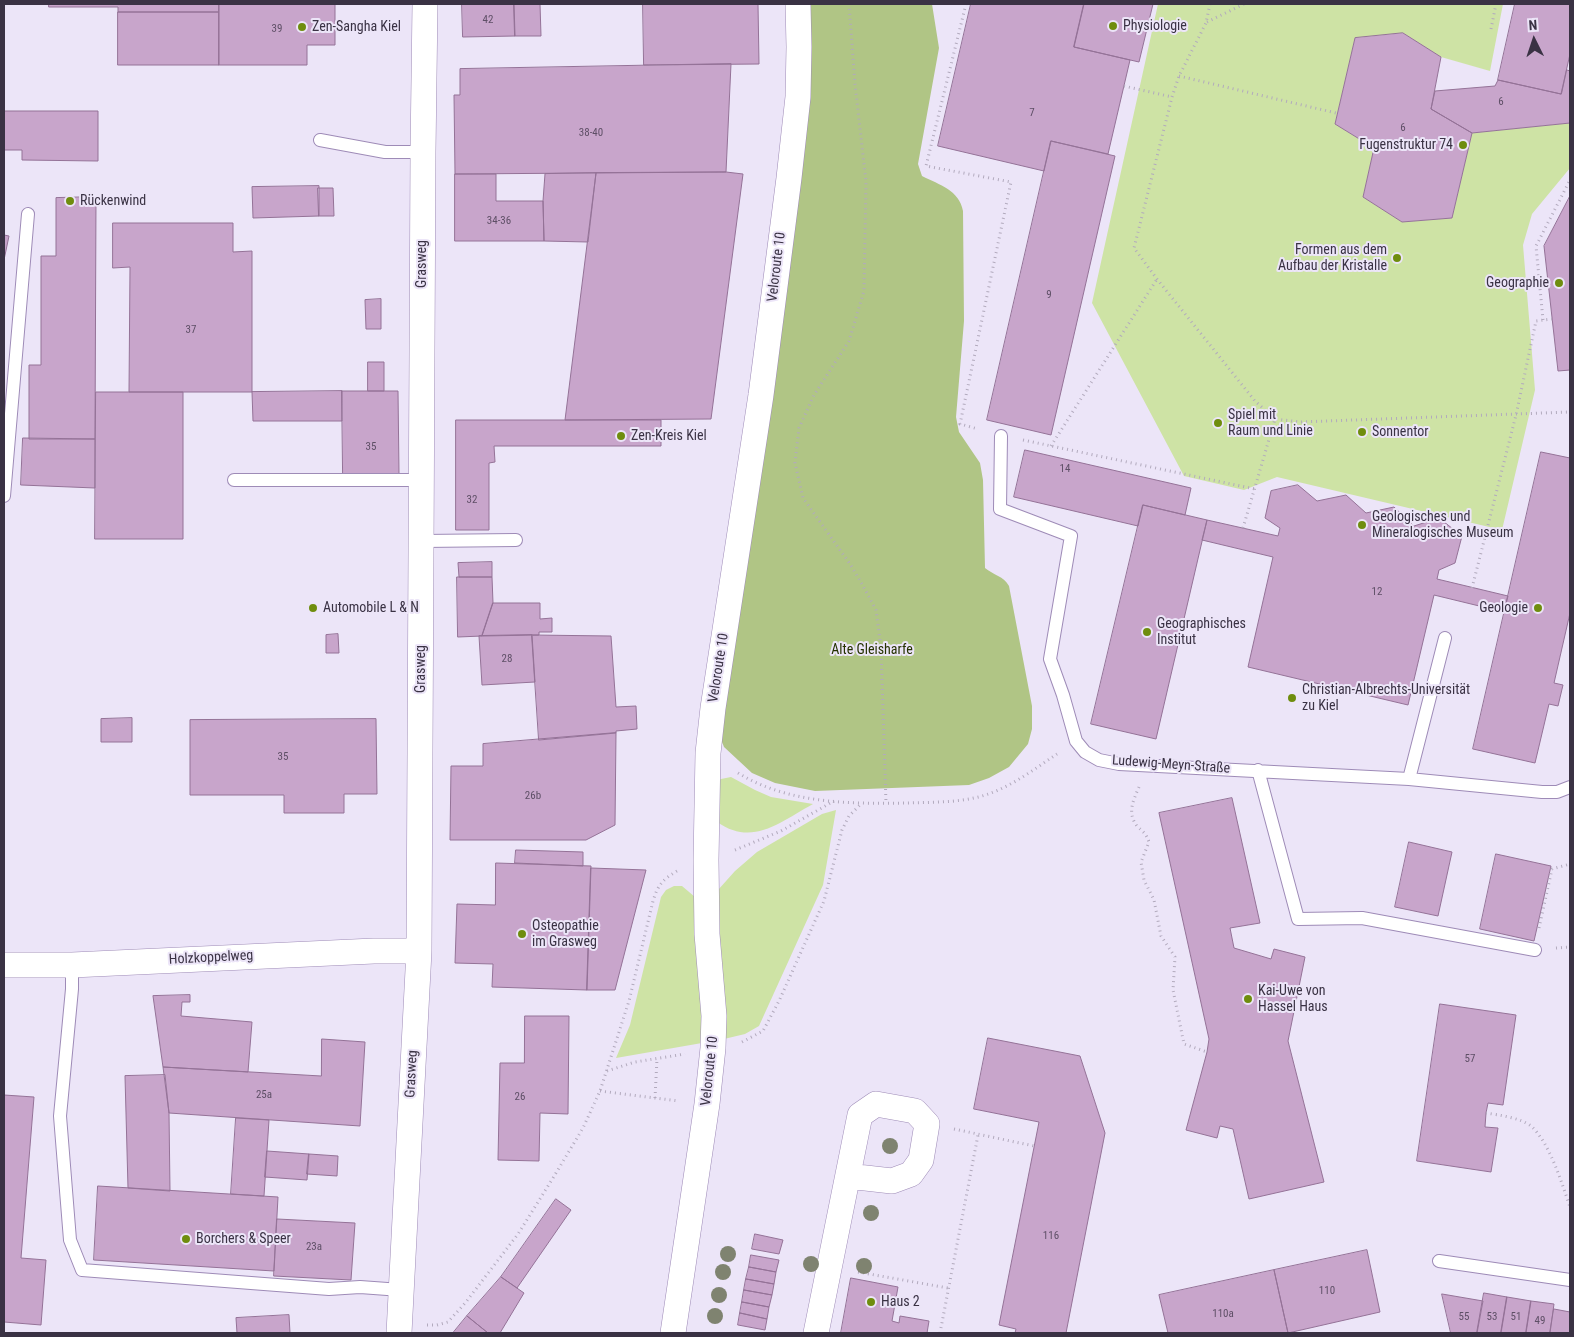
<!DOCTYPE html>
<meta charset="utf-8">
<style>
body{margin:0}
#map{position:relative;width:1574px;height:1337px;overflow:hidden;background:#ece5f8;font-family:"Roboto Condensed",sans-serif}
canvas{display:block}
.frame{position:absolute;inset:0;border:5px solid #3a3244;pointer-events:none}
.north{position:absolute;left:1509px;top:15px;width:50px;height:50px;-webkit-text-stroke:4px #ece5f8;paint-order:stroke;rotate:356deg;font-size:14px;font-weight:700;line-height:20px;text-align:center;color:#3a3244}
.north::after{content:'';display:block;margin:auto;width:18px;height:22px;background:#3a3244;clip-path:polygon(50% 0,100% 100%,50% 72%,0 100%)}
</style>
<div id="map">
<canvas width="1574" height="1337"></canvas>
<div class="frame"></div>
<div class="north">N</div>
</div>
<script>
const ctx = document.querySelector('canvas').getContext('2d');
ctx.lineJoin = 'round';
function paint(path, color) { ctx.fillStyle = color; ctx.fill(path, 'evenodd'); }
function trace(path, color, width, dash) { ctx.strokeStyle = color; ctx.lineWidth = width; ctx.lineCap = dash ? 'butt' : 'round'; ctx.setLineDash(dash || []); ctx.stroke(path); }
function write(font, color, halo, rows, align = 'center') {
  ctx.font = font + ' "Roboto Condensed",sans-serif'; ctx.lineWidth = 4; ctx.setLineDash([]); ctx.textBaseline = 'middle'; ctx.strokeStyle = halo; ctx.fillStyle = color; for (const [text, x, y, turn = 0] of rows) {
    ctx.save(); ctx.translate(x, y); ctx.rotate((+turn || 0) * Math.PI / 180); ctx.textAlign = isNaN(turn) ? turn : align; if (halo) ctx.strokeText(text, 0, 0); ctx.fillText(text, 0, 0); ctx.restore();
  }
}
paint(new Path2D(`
 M 1158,4 L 1503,4 L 1490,71 L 1441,57 L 1403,33 L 1355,38 L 1335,124 L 1374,148 L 1363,197 L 1402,222 L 1452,218 L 1472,133 L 1570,123 L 1570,168 L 1532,214 L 1523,245 L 1535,390 L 1502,530 L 1277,477 L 1244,490 L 1184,476 L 1092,303 Z
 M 731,777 L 755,790 L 771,797 L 813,804 C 780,822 753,847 717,822 L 717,782 L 721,779 Z
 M 836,810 L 823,885 L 759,1026 L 745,1034 L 724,1039 L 718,931 L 718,890 L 735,871 L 757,852 L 822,814 Z
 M 674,886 L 682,886 L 695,897 L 703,1014 L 702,1043 L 616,1058 L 630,1025 L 661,897 L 666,890 Z`), '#cee3a5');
paint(new Path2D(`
 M 805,4 L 932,4 L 939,48 L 918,164 L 922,176 C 940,185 959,190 963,211 L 964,321 L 956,417 L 959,432 L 980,463 L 983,480 L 985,568 C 993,575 1004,576 1009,586 L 1032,706 L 1032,729 L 1028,744 L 1009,767 L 989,778 L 969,785 L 815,791 L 775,783 L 752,773 L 724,747 L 720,737 Z`), '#b0c585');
const building = new Path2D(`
 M 49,4 L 219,4 L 219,12 L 118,12 L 118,7 L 49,7 Z
 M 219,4 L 335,4 L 335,45 L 307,45 L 307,65 L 219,65 Z
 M 462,4 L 514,4 L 515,36 L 463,37 Z
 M 514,4 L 540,4 L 541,36 L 515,36 Z
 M 643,4 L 758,4 L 759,64 L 644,65 Z
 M 971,4 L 1084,4 L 1074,47 L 1130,60 L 1108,154 L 1051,141 L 1044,171 L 938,146 Z
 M 1084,4 L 1153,4 L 1139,62 L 1074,47 Z
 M 1515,4 L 1570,4 L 1570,54 L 1561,94 L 1498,80 Z
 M 118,12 L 219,12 L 219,65 L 118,65 Z
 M 1403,33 L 1441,57 L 1431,109 L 1472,133 L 1452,218 L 1402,222 L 1363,197 L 1374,148 L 1335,124 L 1355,38 Z
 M 731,64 L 726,172 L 455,174 L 454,95 L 460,95 L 460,69 Z
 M 1567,70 L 1570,71 L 1570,123 L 1472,133 L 1431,109 L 1435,91 L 1495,86 L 1498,80 L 1561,94 Z
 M 4,111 L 98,111 L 98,161 L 22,160 L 22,150 L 4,150 Z
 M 1051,141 L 1115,156 L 1051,435 L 987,420 Z
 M 726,172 L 743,174 L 711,419 L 565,420 L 596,173 Z
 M 596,173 L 588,242 L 544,241 L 543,201 L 545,174 Z
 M 455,174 L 496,174 L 496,201 L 543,201 L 544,241 L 455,241 Z
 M 319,186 L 319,216 L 253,218 L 252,187 Z
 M 318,188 L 333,188 L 334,216 L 319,216 Z
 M 1570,196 L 1570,370 L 1558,371 L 1544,246 Z
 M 96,197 L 95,439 L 29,439 L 29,365 L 41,365 L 41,256 L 56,256 L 56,198 Z
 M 113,223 L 233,223 L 233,252 L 252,251 L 252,392 L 129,392 L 130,267 L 113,268 Z
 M 4,235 L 9,236 L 4,260 Z
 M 381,299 L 381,329 L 366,329 L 365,300 Z
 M 368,362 L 384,362 L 384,391 L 368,391 Z
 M 342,391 L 342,421 L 253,421 L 252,392 Z
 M 342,391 L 398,391 L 399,474 L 343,475 Z
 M 96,392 L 183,392 L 183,539 L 95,539 Z
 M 456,420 L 661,420 L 661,446 L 494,446 L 495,462 L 489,463 L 489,530 L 456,530 Z
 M 23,438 L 95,439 L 95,488 L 21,485 Z
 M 1025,450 L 1191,488 L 1185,515 L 1143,505 L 1138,526 L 1014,497 Z
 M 1541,452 L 1570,458 L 1570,613 L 1554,683 L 1563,685 L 1558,706 L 1549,704 L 1535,763 L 1473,749 Z
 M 1298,485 L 1317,501 L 1346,495 L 1366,513 L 1394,507 L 1414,526 L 1439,518 L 1462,536 L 1455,563 L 1439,570 L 1437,579 L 1508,596 L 1504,612 L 1434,595 L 1408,705 L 1248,667 L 1273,557 L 1202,540 L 1207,520 L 1278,536 L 1280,528 L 1265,518 L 1271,491 Z
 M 1143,505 L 1207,520 L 1156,739 L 1091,724 Z
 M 492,562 L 492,577 L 459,577 L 458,563 Z
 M 457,577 L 492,577 L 493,603 L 482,636 L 458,637 Z
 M 493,603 L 540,603 L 540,619 L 552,618 L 552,632 L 539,632 L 539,635 L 482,636 Z
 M 338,634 L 339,653 L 326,653 L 326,635 Z
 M 532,635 L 611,636 L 616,707 L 636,706 L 637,729 L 616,731 L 616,733 L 539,740 Z
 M 532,635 L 535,682 L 482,685 L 479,636 Z
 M 132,718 L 132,742 L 101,742 L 101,719 Z
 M 376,719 L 377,794 L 344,794 L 344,813 L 284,813 L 284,795 L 190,795 L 190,720 Z
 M 616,733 L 615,825 L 586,840 L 450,840 L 451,766 L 483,766 L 483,744 Z
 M 1232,798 L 1260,923 L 1230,928 L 1234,948 L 1271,959 L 1274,949 L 1305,957 L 1288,1041 L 1324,1182 L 1249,1199 L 1233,1129 L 1220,1126 L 1217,1138 L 1186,1130 L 1207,1052 L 1209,1039 L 1159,813 Z
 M 1409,842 L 1452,852 L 1438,916 L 1395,907 Z
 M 516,850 L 583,852 L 583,866 L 515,863 Z
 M 1496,854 L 1551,866 L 1534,941 L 1480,929 Z
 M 496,863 L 591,866 L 587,990 L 492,987 L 493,964 L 455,963 L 457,904 L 495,905 Z
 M 591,868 L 646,870 L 615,990 L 587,990 Z
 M 190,995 L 190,1002 L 182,1002 L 181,1016 L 252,1022 L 248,1072 L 163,1067 L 153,996 Z
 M 1440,1004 L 1516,1015 L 1503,1105 L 1488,1103 L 1486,1113 L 1485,1127 L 1498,1128 L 1491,1172 L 1417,1161 Z
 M 525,1016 L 569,1016 L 568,1114 L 540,1113 L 539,1161 L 498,1160 L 500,1063 L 524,1063 Z
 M 988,1038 L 1080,1056 L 1105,1133 L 1066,1333 L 1015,1333 L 1016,1329 L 999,1325 L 1039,1122 L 974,1109 Z
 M 322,1039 L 365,1042 L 360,1126 L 169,1113 L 163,1067 L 321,1076 Z
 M 165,1075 L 169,1113 L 170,1191 L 128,1188 L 125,1076 Z
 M 4,1095 L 34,1097 L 21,1258 L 46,1260 L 41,1325 L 4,1322 Z
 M 236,1118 L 269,1120 L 264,1196 L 231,1194 Z
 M 267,1151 L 309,1154 L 307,1180 L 265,1177 Z
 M 309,1154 L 338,1156 L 337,1176 L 307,1174 Z
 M 98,1186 L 278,1197 L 274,1271 L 94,1260 Z
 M 556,1199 L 571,1210 L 517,1288 L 501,1277 Z
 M 277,1219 L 355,1223 L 351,1280 L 274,1276 Z
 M 755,1234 L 783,1240 L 779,1254 L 752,1249 Z
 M 1367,1250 L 1380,1312 L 1288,1333 L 1274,1270 Z
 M 751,1255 L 779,1260 L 776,1272 L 749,1267 Z
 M 749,1267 L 776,1272 L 774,1284 L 746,1279 Z
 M 1274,1270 L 1288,1333 L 1168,1333 L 1159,1295 Z
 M 501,1277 L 524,1293 L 500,1333 L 488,1333 L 467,1316 Z
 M 851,1278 L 898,1287 L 892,1321 L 899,1323 L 900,1316 L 929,1321 L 927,1333 L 841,1333 Z
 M 746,1279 L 774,1284 L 772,1295 L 744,1290 Z
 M 744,1290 L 772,1295 L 769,1307 L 742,1302 Z
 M 1484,1293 L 1507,1297 L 1501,1333 L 1477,1333 Z
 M 1442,1294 L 1483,1301 L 1477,1333 L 1451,1333 Z
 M 1507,1297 L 1531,1301 L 1526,1333 L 1501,1333 Z
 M 1531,1301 L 1554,1304 L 1550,1333 L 1526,1333 Z
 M 742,1302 L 769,1307 L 767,1319 L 740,1313 Z
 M 1554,1309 L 1570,1312 L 1570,1333 L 1550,1333 Z
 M 740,1313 L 767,1319 L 765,1330 L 738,1325 Z
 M 289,1315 L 290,1333 L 237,1333 L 236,1318 Z
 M 467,1316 L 488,1333 L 453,1333 Z`);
paint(building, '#c8a5cb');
trace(building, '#947297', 1);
const lane = new Path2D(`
 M 320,140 L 385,152 L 423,152
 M 1001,436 L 1000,509 L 1071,536 L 1050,659 L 1063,695 L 1076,741 L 1085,752 L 1099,760 L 1119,764 L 1409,779 L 1542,792 L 1557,792 L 1570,787
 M 234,480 L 421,480
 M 4,496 L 28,214
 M 422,541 L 516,540
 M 1258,770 L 1298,919 L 1362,918 L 1535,950
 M 1409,779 L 1445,638
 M 72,965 L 72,989 L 60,1116 L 70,1240 L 82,1270 L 329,1289 L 360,1287 L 401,1290
 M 1439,1261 L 1570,1280`);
const street = new Path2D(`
 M 4,965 L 72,965 L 374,951 L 419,951
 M 399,1333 L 419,951 L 423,152 L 425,4
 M 673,1333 L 707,1104 L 713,1048 L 714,1016 L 707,934 L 706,860 L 708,753 L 713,708 L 761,395 L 789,178 L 798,97 L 799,47 L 798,4
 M 816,1333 L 860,1115 L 876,1104 L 915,1111 L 927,1124 L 921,1160 L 911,1174 L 892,1181 L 848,1176`);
trace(lane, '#9e8bb7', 14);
trace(street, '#9e8bb7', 26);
trace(new Path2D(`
 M 849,4 L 855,84 L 866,182 L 864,291 L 849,341 L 814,395 L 799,428 L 795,463 L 803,498 L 850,564 L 862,584 L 876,610 L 881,648 L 886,803
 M 966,4 L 926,166 L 1011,182 L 960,424 L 978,429
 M 1210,4 L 1206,23 L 1179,76 L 1172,97 L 1134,248 L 1157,279 L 1255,401 L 1275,419 L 1300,422 L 1570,412
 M 1207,22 L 1244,4
 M 1491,29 L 1496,4
 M 1179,76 L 1336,113
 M 1124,86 L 1172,97
 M 1543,320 L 1536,246 L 1570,180
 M 1023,440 L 1255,489
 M 1051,446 L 1157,279
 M 1243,528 L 1275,419
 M 1472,588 L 1516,415 L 1536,321 L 1552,319
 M 738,773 C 789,804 850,804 908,803 C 936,802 965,803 991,793 C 1015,784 1036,768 1057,754
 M 1139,787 C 1133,801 1127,813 1137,826 C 1143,832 1146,833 1149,842 L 1141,862 L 1144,880 L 1154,900 L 1161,936 L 1175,957 L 1173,990 L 1184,1044 L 1207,1052
 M 735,850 L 781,831 L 834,801
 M 1539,928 L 1552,869 L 1570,864
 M 1556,948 L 1570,947
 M 742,1042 L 763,1031 L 779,1001 L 824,901 L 842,830 L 849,816 L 862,803
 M 607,1071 L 635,1062 L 685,1054
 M 600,1091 L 679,1101
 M 655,1098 L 657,1059
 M 1486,1113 C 1499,1115 1521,1118 1531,1126 C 1550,1143 1562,1184 1570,1207
 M 954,1129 L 1034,1146
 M 858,1272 L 948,1288
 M 427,1325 L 437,1325 L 448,1322 L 466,1302 L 518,1234 L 553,1178 L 583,1128 L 600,1091 L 629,1001 L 653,901 C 658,885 662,880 677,871
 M 940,1333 L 978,1135`), '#b2aabd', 3, [1, 4]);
trace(lane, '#fff', 12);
trace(street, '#fff', 25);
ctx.fillStyle = '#7f8370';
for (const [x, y] of [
 [890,1146],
 [871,1213],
 [728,1254],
 [811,1264],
 [864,1266],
 [723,1272],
 [719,1295],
 [715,1316]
]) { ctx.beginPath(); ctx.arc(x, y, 8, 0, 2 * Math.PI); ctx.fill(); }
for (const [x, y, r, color] of [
 [1113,26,5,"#6f8d0e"],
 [302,27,5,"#6f8d0e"],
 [1463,145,5,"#6f8d0e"],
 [70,201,5,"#6f8d0e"],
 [1397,258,5,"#6f8d0e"],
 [1559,283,5,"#6f8d0e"],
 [1218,423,5,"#6f8d0e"],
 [1362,432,5,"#6f8d0e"],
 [621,436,5,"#6f8d0e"],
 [1362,525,5,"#6f8d0e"],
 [313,608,5,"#6f8d0e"],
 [1538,608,5,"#6f8d0e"],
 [1147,632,5,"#6f8d0e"],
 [1292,698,5,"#6f8d0e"],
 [522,934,5,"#6f8d0e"],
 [1248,999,5,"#6f8d0e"],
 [186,1239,5,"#6f8d0e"],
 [871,1302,5,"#6f8d0e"]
]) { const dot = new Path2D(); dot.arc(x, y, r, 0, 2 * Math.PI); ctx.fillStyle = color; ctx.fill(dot); trace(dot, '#ece5f8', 2); }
write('11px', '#5e4f66', null, [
 ["42",488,20],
 ["39",277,29],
 ["6",1501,102],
 ["7",1032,113],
 ["6",1403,128],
 ["38-40",591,133],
 ["34-36",499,221],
 ["9",1049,295],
 ["37",191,330],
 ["35",371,447],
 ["14",1065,469],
 ["32",472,500],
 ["12",1377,592],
 ["28",507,659],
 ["35",283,757],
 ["26b",533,796],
 ["57",1470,1059],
 ["25a",264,1095],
 ["26",520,1097],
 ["116",1051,1236],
 ["23a",314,1247],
 ["110",1327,1291],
 ["110a",1223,1314],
 ["55",1464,1317],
 ["53",1492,1317],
 ["51",1516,1317],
 ["49",1540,1321]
]);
write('14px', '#3a3244', '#ece5f8', [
 ["Physiologie",1123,26],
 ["Zen-Sangha Kiel",312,27],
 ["Fugenstruktur 74",1453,145,"right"],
 ["Rückenwind",80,201],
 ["Formen aus dem",1387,250,"right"],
 ["Aufbau der Kristalle",1387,266,"right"],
 ["Geographie",1549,283,"right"],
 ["Spiel mit",1228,415],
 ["Raum und Linie",1228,431],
 ["Sonnentor",1372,432],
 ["Zen-Kreis Kiel",631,436],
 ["Geologisches und",1372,517],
 ["Mineralogisches Museum",1372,533],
 ["Automobile L & N",323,608],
 ["Geologie",1528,608,"right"],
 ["Geographisches",1157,624],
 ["Institut",1157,640],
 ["Christian-Albrechts-Universität",1302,690],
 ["zu Kiel",1302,706],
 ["Osteopathie",532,926],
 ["im Grasweg",532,942],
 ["Kai-Uwe von",1258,991],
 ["Hassel Haus",1258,1007],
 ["Borchers & Speer",196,1239],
 ["Haus 2",881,1302]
], 'left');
write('14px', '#3a3244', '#ece5f8', [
 ["Grasweg",422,264,-90],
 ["Veloroute 10",777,267,-83],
 ["Veloroute 10",719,668,-81],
 ["Grasweg",421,669,-90],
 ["Ludewig-Meyn-Straße",1171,765,4],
 ["Holzkoppelweg",211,958,-3],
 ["Veloroute 10",710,1071,-84],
 ["Grasweg",412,1074,-87]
]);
write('14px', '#253201', '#ece5f8', [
 ["Alte Gleisharfe",872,650]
]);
</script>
